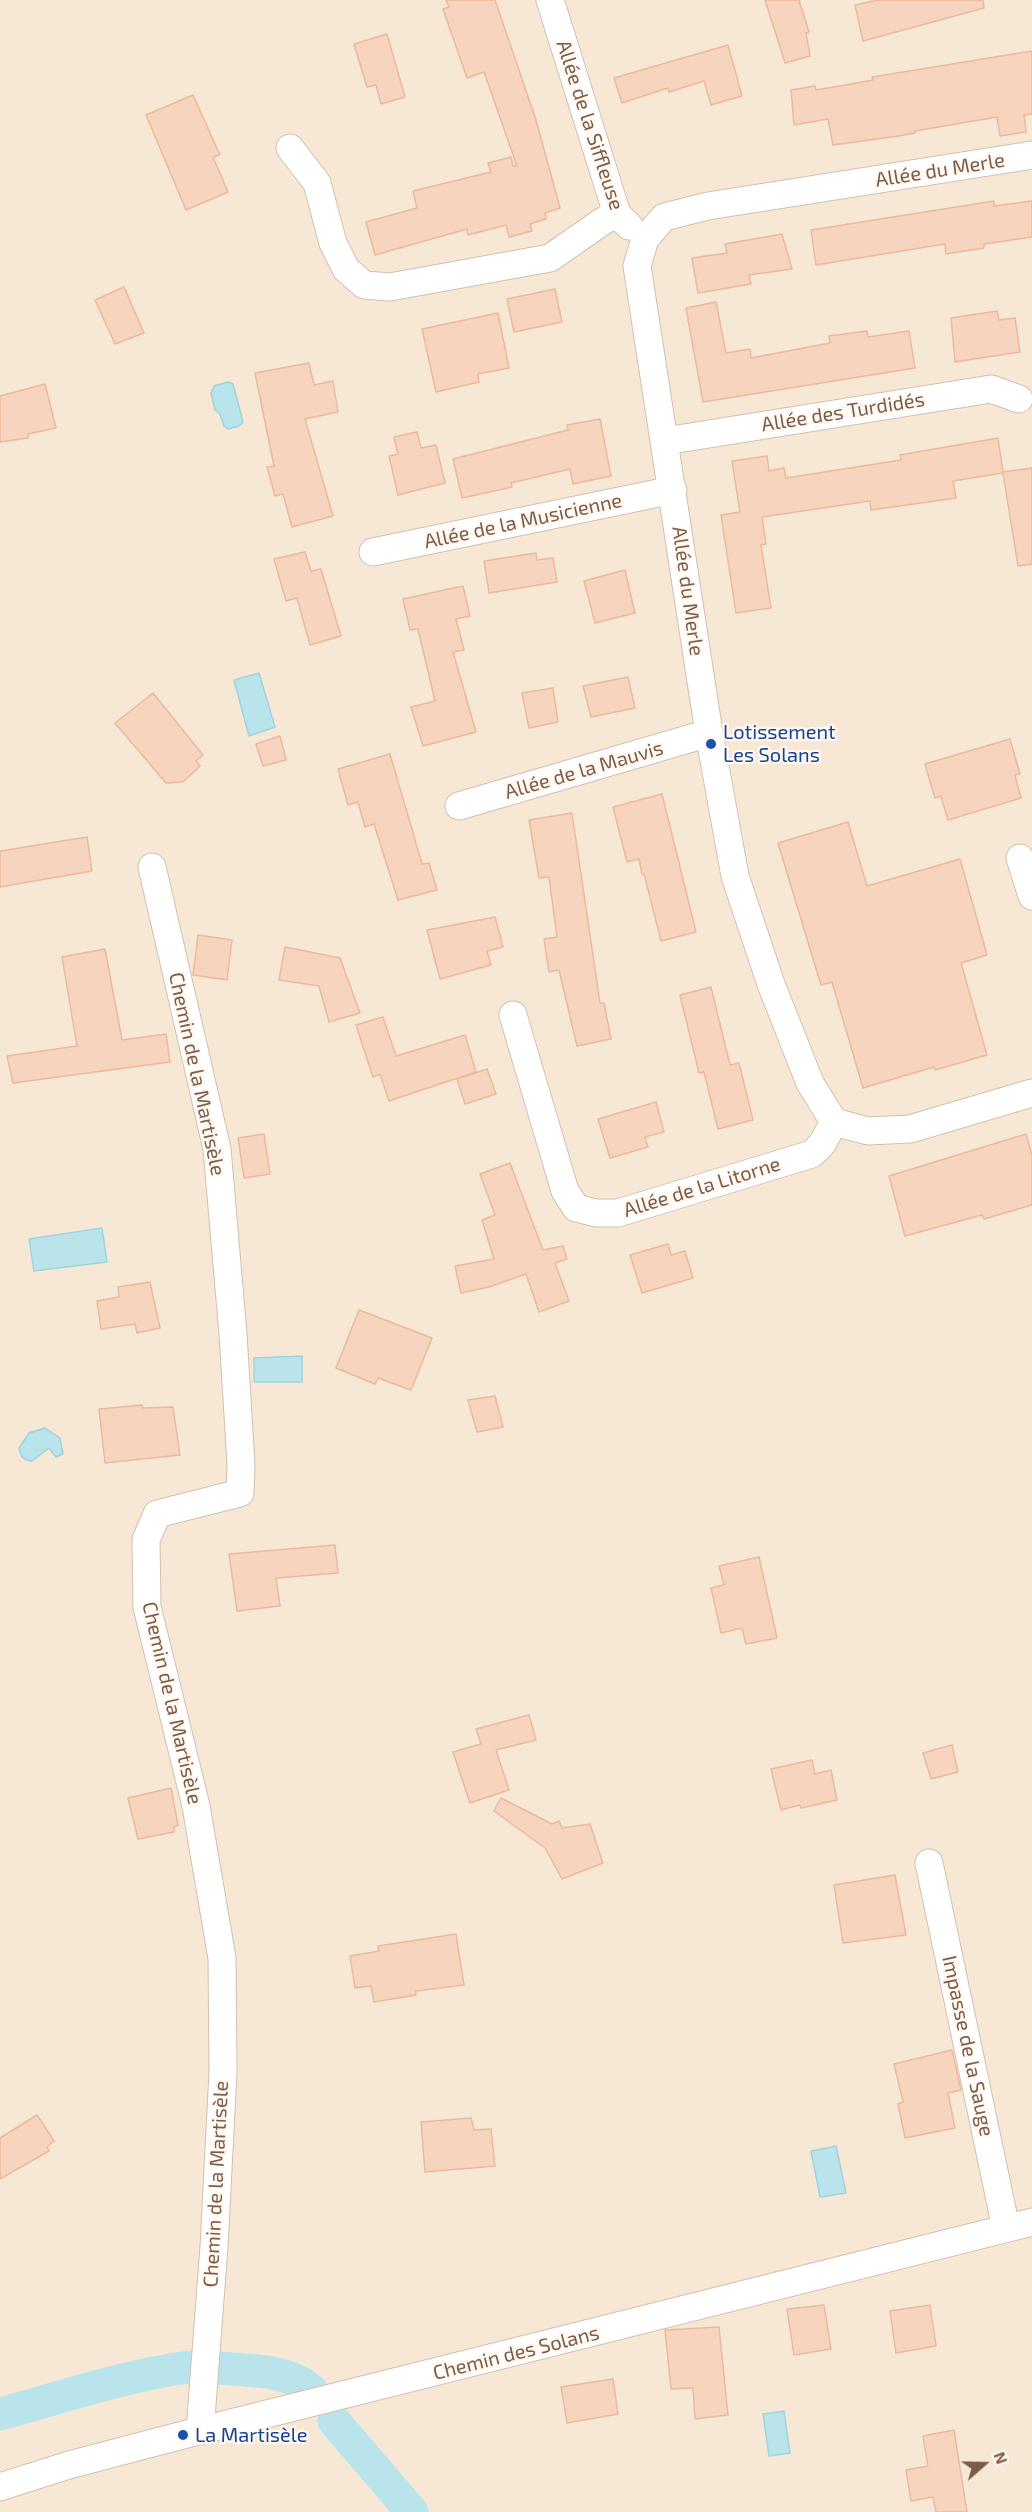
<!DOCTYPE html>
<meta charset="utf-8">
<style>
body{margin:0}
#map{position:relative;width:1032px;height:2512px;overflow:hidden;background:#fef6e9;font-family:"Exo 2",sans-serif}
canvas{display:block}
.north{position:absolute;left:954px;top:2434px;width:60px;height:60px;-webkit-text-stroke:4px #fff9f1;paint-order:stroke;rotate:70deg;font-size:16px;font-weight:700;line-height:24px;text-align:center;color:#7c5b49}
.north::after{content:'';display:block;margin:auto;width:21px;height:27px;background:#7c5b49;clip-path:polygon(50% 0,100% 100%,50% 72%,0 100%)}
</style>
<div id="map">
<canvas width="1032" height="2512"></canvas>
<div class="north">N</div>
</div>
<script>
const ctx = document.querySelector('canvas').getContext('2d');
ctx.lineJoin = 'round';
function paint(path, color) { ctx.fillStyle = color; ctx.fill(path, 'evenodd'); }
function trace(path, color, width, dash) { ctx.strokeStyle = color; ctx.lineWidth = width; ctx.lineCap = dash ? 'butt' : 'round'; ctx.setLineDash(dash || []); ctx.stroke(path); }
function write(font, color, halo, rows, align = 'center') {
  ctx.font = font + ' "Exo 2",sans-serif'; ctx.lineWidth = 4.5; ctx.setLineDash([]); ctx.textBaseline = 'middle'; ctx.strokeStyle = halo; ctx.fillStyle = color; for (const [text, x, y, turn = 0] of rows) {
    ctx.save(); ctx.translate(x, y); ctx.rotate((+turn || 0) * Math.PI / 180); ctx.textAlign = isNaN(turn) ? turn : align; if (halo) ctx.strokeText(text, 0, 0); ctx.fillText(text, 0, 0); ctx.restore();
  }
}
paint(new Path2D(`
 M 0,0 L 1032,0 L 1032,2512 L 0,2512 Z`), '#f7e8d6');
const water = new Path2D(`
 M 228,382 L 233,384 L 243,422 L 239,426 L 228,429 L 224,426 L 220,414 L 215,410 L 211,393 L 214,386 Z
 M 259,673 L 275,727 L 249,736 L 234,680 Z
 M 102,1228 L 107,1262 L 34,1271 L 29,1239 Z
 M 302,1356 L 302,1382 L 254,1382 L 254,1358 Z
 M 45,1428 L 60,1438 L 63,1454 L 56,1457 L 49,1448 L 32,1461 C 23,1460 21,1457 19,1448 L 29,1433 Z
 M 836,2146 L 846,2193 L 820,2197 L 811,2151 Z
 M 784,2411 L 790,2453 L 769,2456 L 763,2414 Z`);
paint(water, '#bae4eb');
trace(water, '#9fd4de', 1.5);
trace(new Path2D(`
 M 220,2368 C 250,2371 287,2369 311,2390
 M 0,2414 C 63,2397 126,2375 190,2367
 M 334,2421 L 412,2512`), '#bae4eb', 33);
const building = new Path2D(`
 M 446,0 L 495,0 L 536,120 L 560,208 L 545,213 L 546,219 L 530,224 L 532,231 L 509,237 L 506,225 L 468,235 L 467,229 L 375,255 L 366,222 L 417,208 L 413,191 L 491,172 L 488,163 L 511,157 L 513,166 L 517,166 L 484,72 L 467,78 L 443,9 L 449,7 Z
 M 765,0 L 799,0 L 809,32 L 806,33 L 810,56 L 785,63 Z
 M 878,0 L 983,0 L 984,8 L 863,41 L 855,5 Z
 M 387,34 L 405,97 L 381,104 L 376,85 L 367,87 L 354,44 Z
 M 728,45 L 742,96 L 711,105 L 704,81 L 669,92 L 668,88 L 622,103 L 614,78 Z
 M 1032,51 L 1032,114 L 1024,115 L 1026,132 L 1000,136 L 997,117 L 915,131 L 915,133 L 899,136 L 833,145 L 828,119 L 794,125 L 791,90 L 815,86 L 816,90 L 873,80 L 872,77 Z
 M 193,95 L 220,155 L 213,157 L 228,192 L 186,210 L 146,115 Z
 M 994,201 L 994,206 L 1032,201 L 1032,237 L 984,244 L 984,248 L 946,254 L 945,244 L 816,265 L 811,230 Z
 M 782,234 L 792,269 L 749,275 L 751,284 L 698,293 L 692,258 L 727,253 L 725,244 Z
 M 124,287 L 144,333 L 115,344 L 95,300 Z
 M 555,289 L 562,322 L 514,332 L 507,299 Z
 M 716,302 L 726,353 L 750,349 L 751,358 L 830,343 L 829,336 L 867,331 L 868,337 L 909,331 L 915,368 L 703,402 L 686,308 Z
 M 997,311 L 999,320 L 1015,318 L 1020,352 L 955,362 L 951,318 Z
 M 498,313 L 509,368 L 478,374 L 479,382 L 436,392 L 422,329 Z
 M 309,363 L 314,385 L 333,381 L 338,412 L 305,419 L 333,516 L 292,527 L 283,494 L 275,496 L 267,467 L 274,466 L 255,373 Z
 M 45,384 L 56,428 L 28,434 L 28,438 L 0,442 L 0,396 Z
 M 600,419 L 611,476 L 573,484 L 570,469 L 511,483 L 512,487 L 462,498 L 453,459 L 568,430 L 567,425 Z
 M 417,432 L 421,448 L 436,445 L 445,483 L 398,495 L 389,456 L 398,454 L 394,437 Z
 M 998,438 L 1003,472 L 1032,468 L 1032,564 L 1018,566 L 1003,473 L 953,481 L 956,498 L 871,510 L 870,501 L 762,517 L 766,544 L 761,545 L 771,608 L 736,613 L 721,515 L 740,512 L 732,461 L 767,456 L 769,471 L 784,468 L 786,478 L 901,460 L 900,455 Z
 M 305,552 L 311,571 L 321,569 L 341,636 L 310,645 L 297,598 L 286,601 L 274,559 Z
 M 536,553 L 537,560 L 553,558 L 557,582 L 489,593 L 484,561 Z
 M 625,570 L 635,613 L 595,623 L 584,581 Z
 M 463,586 L 470,616 L 456,619 L 464,650 L 453,652 L 476,732 L 423,746 L 411,707 L 435,701 L 418,629 L 410,630 L 403,599 Z
 M 628,677 L 635,708 L 591,717 L 583,686 Z
 M 553,688 L 558,722 L 529,728 L 522,693 Z
 M 153,693 L 203,755 L 196,761 L 200,766 L 183,782 L 166,783 L 115,723 Z
 M 280,736 L 286,760 L 263,766 L 256,744 Z
 M 1010,739 L 1020,774 L 1015,775 L 1021,798 L 948,820 L 941,796 L 935,798 L 925,764 Z
 M 390,754 L 422,864 L 429,863 L 437,890 L 398,900 L 374,824 L 365,827 L 358,802 L 348,805 L 338,769 Z
 M 662,794 L 696,932 L 661,941 L 644,874 L 642,874 L 639,859 L 627,862 L 613,807 Z
 M 572,813 L 600,1003 L 604,1003 L 611,1039 L 577,1046 L 559,970 L 549,972 L 544,939 L 557,937 L 549,877 L 539,878 L 529,820 Z
 M 848,822 L 867,886 L 960,859 L 987,955 L 961,963 L 987,1055 L 935,1070 L 934,1067 L 863,1088 L 832,982 L 821,985 L 778,843 Z
 M 87,837 L 92,871 L 0,887 L 0,851 Z
 M 495,917 L 503,947 L 487,951 L 491,965 L 440,979 L 427,930 Z
 M 198,935 L 232,940 L 227,980 L 193,975 Z
 M 285,947 L 340,958 L 360,1013 L 329,1022 L 319,986 L 279,980 Z
 M 105,949 L 122,1040 L 166,1034 L 170,1062 L 13,1083 L 7,1056 L 77,1046 L 62,957 Z
 M 711,987 L 730,1065 L 739,1063 L 753,1120 L 718,1129 L 704,1072 L 699,1073 L 680,995 Z
 M 383,1017 L 396,1056 L 465,1035 L 476,1072 L 389,1101 L 380,1074 L 373,1077 L 356,1025 Z
 M 487,1069 L 496,1094 L 465,1104 L 457,1079 Z
 M 656,1102 L 664,1132 L 645,1137 L 648,1147 L 610,1158 L 598,1119 Z
 M 264,1134 L 270,1174 L 244,1178 L 238,1138 Z
 M 1026,1134 L 1032,1155 L 1032,1205 L 984,1219 L 982,1215 L 905,1236 L 889,1176 Z
 M 510,1163 L 543,1250 L 563,1246 L 567,1259 L 555,1263 L 569,1301 L 539,1312 L 526,1274 L 489,1287 L 461,1293 L 455,1266 L 494,1259 L 482,1220 L 495,1215 L 480,1174 Z
 M 668,1244 L 671,1255 L 685,1251 L 693,1278 L 642,1293 L 630,1255 Z
 M 150,1282 L 160,1328 L 137,1333 L 135,1324 L 101,1329 L 97,1301 L 119,1297 L 118,1287 Z
 M 359,1310 L 432,1338 L 411,1390 L 378,1378 L 375,1384 L 336,1368 Z
 M 495,1396 L 503,1427 L 477,1432 L 468,1400 Z
 M 142,1405 L 143,1408 L 173,1407 L 180,1455 L 105,1463 L 99,1409 Z
 M 335,1545 L 338,1573 L 276,1578 L 280,1606 L 237,1611 L 229,1554 Z
 M 759,1557 L 777,1638 L 746,1644 L 742,1628 L 721,1633 L 711,1588 L 724,1585 L 719,1566 Z
 M 529,1715 L 536,1740 L 496,1750 L 509,1790 L 470,1803 L 453,1752 L 481,1744 L 476,1729 Z
 M 952,1745 L 958,1772 L 931,1779 L 923,1753 Z
 M 812,1760 L 815,1774 L 831,1770 L 837,1800 L 801,1808 L 800,1805 L 781,1810 L 771,1769 Z
 M 171,1788 L 178,1825 L 174,1827 L 174,1832 L 138,1839 L 128,1798 Z
 M 501,1798 L 552,1824 L 559,1821 L 562,1828 L 590,1824 L 603,1863 L 562,1879 L 545,1848 L 494,1811 Z
 M 895,1875 L 906,1935 L 843,1943 L 834,1885 Z
 M 456,1934 L 464,1985 L 416,1991 L 416,1995 L 374,2002 L 371,1986 L 355,1988 L 350,1956 L 379,1951 L 378,1946 Z
 M 952,2050 L 961,2090 L 948,2093 L 955,2128 L 905,2138 L 898,2104 L 903,2102 L 894,2064 Z
 M 37,2115 L 54,2141 L 47,2147 L 49,2151 L 0,2179 L 0,2138 Z
 M 471,2118 L 474,2130 L 491,2129 L 495,2166 L 425,2172 L 421,2122 Z
 M 824,2305 L 831,2349 L 794,2355 L 787,2309 Z
 M 930,2305 L 936,2346 L 896,2353 L 890,2311 Z
 M 719,2327 L 728,2415 L 695,2419 L 693,2388 L 671,2389 L 665,2330 Z
 M 613,2379 L 618,2414 L 567,2423 L 561,2387 Z
 M 954,2430 L 967,2512 L 936,2512 L 933,2497 L 911,2501 L 906,2470 L 928,2466 L 923,2436 Z`);
paint(building, '#f7d4bd');
trace(building, '#ebba9c', 1.5);
const street = new Path2D(`
 M 550,0 L 617,214 L 629,226
 M 290,148 L 317,183 L 333,243 L 346,269 L 364,285 L 390,287 L 550,258 L 603,221 L 617,214
 M 1032,155 L 708,206 L 664,217 L 645,239 L 637,266 L 709,733 L 735,876 L 771,984 L 810,1083 L 834,1122 L 868,1131 L 910,1129 L 1032,1093
 M 665,441 L 991,389 L 1019,399
 M 373,552 L 673,490
 M 459,806 L 709,733
 M 1020,858 L 1032,896
 M 152,867 L 217,1149 L 233,1334 L 241,1464 L 240,1493 L 157,1514 L 146,1540 L 147,1607 L 196,1806 L 222,1958 L 223,2072 L 214,2247 L 200,2431
 M 513,1015 L 565,1191 L 576,1208 L 596,1213 L 618,1213 L 812,1154 L 822,1144 L 834,1122
 M 929,1863 L 1006,2228
 M 0,2487 L 69,2465 L 183,2435 L 1032,2222`);
trace(street, '#d5bfaf', 29);
trace(street, '#fff', 27);
for (const [x, y, r, color] of [
 [711,744,6,"#1a4fb4"],
 [183,2435,6,"#1a4fb4"]
]) { const dot = new Path2D(); dot.arc(x, y, r, 0, 2 * Math.PI); ctx.fillStyle = color; ctx.fill(dot); trace(dot, '#fff9f1', 2); }
write('20px', '#7c5b49', '#fff9f1', [
 ["Allée de la Siffleuse",590,125,72],
 ["Allée du Merle",940,170,-9],
 ["Allée des Turdidés",843,412,-9],
 ["Allée de la Musicienne",523,521,-12],
 ["Allée du Merle",688,591,82],
 ["Allée de la Mauvis",584,770,-16],
 ["Chemin de la Martisèle",197,1074,78],
 ["Allée de la Litorne",702,1187,-17],
 ["Chemin de la Martisèle",172,1703,77],
 ["Impasse de la Sauge",968,2046,78],
 ["Chemin de la Martisèle",216,2184,-87],
 ["Chemin des Solans",516,2353,-14]
]);
write('20px', '#164399', '#fff9f1', [
 ["Lotissement",723,732],
 ["Les Solans",723,755],
 ["La Martisèle",195,2435]
], 'left');
</script>
